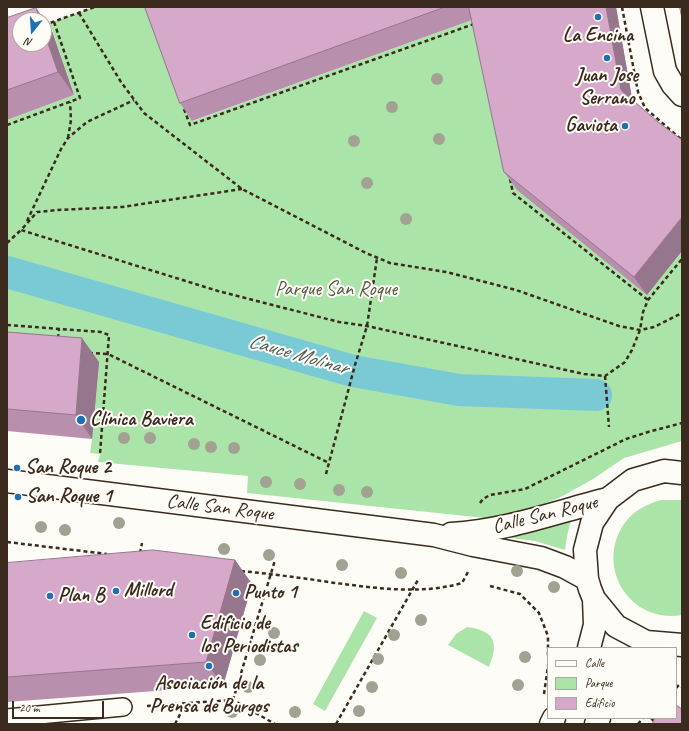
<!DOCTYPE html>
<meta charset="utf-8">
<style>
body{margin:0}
#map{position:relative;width:689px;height:731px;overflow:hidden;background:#fdfcf7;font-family:Caveat,sans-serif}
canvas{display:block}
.frame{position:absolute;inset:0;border:8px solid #3b2a1e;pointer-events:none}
.legend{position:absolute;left:547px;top:647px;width:130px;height:72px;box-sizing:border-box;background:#fdfcf7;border:1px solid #afa8a0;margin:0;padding:5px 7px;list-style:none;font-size:12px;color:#3b2a1e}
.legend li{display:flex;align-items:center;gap:8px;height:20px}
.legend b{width:20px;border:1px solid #afa8a0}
.north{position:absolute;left:12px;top:12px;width:40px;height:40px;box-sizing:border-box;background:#fdfcf7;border:1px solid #afa8a0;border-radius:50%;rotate:197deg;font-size:11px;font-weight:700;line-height:16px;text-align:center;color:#3b2a1e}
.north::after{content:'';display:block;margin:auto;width:14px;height:18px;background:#1f6fb2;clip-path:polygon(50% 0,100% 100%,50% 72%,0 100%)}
.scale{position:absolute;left:12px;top:701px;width:92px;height:18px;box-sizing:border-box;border:2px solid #3b2a1e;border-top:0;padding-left:5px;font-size:12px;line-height:14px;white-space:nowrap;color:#3b2a1e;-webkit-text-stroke:3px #fdfcf7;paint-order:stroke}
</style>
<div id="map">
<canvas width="689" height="731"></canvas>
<div class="frame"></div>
<ul class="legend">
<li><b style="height:5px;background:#fdfcf7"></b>Calle</li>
<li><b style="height:11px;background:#abe4a9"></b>Parque</li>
<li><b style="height:11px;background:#d6a8c9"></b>Edificio</li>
</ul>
<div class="north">N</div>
<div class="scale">20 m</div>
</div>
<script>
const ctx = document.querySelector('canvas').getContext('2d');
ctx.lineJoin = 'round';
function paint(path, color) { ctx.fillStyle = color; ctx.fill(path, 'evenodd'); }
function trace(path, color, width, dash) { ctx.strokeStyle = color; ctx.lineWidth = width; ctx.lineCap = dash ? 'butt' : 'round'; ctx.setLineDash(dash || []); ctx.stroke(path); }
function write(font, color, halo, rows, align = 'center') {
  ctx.font = font + ' Caveat,sans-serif'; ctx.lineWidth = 4; ctx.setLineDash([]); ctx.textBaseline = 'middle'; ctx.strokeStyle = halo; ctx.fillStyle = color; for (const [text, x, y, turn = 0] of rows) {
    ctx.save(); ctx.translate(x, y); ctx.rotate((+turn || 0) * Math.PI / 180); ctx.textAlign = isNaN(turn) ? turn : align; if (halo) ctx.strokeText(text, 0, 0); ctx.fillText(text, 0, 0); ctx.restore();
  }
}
paint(new Path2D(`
 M 94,7 L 151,7 L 193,121 L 480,17 L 682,250 L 682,441 L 624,458 L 593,479 L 559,498 L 525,511 L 485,518 L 247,493 L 248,476 L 98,462 L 100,454 L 90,453 L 92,439 L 7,354 L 7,120 L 74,95 L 50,23 Z
 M 661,500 L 682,500 L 682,615 C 627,624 593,562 627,520 C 636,509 648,504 661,500 Z
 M 572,517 L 567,536 L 565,550 L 535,541 L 502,537 Z
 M 364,611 L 377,618 L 325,711 L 313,704 Z
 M 467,627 C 495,631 499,642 489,667 L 448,645 L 456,634 Z`), '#abe4a9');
trace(new Path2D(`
 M 7,272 L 353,371 L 459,390 L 596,395`), '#7acad6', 32);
const lane = new Path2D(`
 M 7,718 L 123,707`);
const street = new Path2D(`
 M 652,7 L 665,71 L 673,85 L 682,95
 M 682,473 L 664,471 L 633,480 L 608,499 L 592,523 L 585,550 L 587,579 L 590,589 L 594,599 L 616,626 L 646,642 L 682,645
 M 7,481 L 434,535 L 473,545 L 541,558 L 565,567 L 587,579
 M 451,534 C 505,531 556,512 608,499
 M 589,648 L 595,625 L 594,599
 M 551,724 L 554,718
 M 596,724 L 599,718`);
trace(lane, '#3b2a1e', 20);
trace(street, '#3b2a1e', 25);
trace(new Path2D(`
 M 622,7 L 638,92 L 645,108 L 682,140
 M 79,13 L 121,82 L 144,113 L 242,189 L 366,253 L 390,263 L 446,272 L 516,290 L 619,326 L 640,330 L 654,327 L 682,313
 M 44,25 L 95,7
 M 184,109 L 190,125 L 474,24
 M 7,125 L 80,98 L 54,22
 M 68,138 L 71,120 L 70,102
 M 510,179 L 513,193 L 648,300
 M 242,189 L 122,207 L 58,210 L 37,212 L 21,230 L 218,291 L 339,322 L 367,326 L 584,374 L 605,376 L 625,362 L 632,350 L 640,330 L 643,312 L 648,300 L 682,259
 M 27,221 L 61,149 L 68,138 L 87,122 L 134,100
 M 7,243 L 21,230
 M 7,325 L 101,332 L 109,335 L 100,454
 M 58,338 L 59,329
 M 89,353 L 108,354 L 329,463
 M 605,376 L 609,427
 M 326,474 L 355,365 L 367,326 L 377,258
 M 480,503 L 483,499 L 490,495 L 525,489 L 626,439 L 648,432 L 682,423
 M 7,542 L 107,554
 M 140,553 L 142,543
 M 241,571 C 272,574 303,578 335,583 C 377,588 420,595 462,583 L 468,572
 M 490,586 L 520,594 L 539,613 L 548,636 L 548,658
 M 676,688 L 679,685 L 682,687
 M 544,694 L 548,666
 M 233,700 L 275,560
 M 147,706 L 233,700 L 275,724
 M 651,718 L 656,724
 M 175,724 L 186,703
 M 336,724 L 419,578
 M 638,724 L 643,718`), '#3b2a1e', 2.5, [4, 3]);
trace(lane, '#fdfcf7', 17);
trace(street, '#fdfcf7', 22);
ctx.fillStyle = '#a2a293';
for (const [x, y] of [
 [437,79],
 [392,107],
 [439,139],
 [354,141],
 [367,183],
 [406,219],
 [124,438],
 [150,438],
 [194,444],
 [211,447],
 [234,448],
 [266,482],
 [300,484],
 [339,490],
 [367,492],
 [119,523],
 [41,527],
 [65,530],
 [224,549],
 [269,555],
 [342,565],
 [517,571],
 [401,573],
 [554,587],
 [421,620],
 [274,633],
 [394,635],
 [525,657],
 [378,659],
 [260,660],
 [518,685],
 [248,687],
 [372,687],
 [359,711],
 [232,712],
 [295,712]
]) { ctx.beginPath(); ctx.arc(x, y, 6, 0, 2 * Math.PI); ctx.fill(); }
paint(new Path2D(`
 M 145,7 L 616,7 L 632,100 L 647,295 L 517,190 L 504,172 L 472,20 L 192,121 L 180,103 Z
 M 36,8 L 52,31 L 74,95 L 7,120 L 7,18 Z
 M 7,332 L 99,362 L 92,439 L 7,431 Z
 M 235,560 L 252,584 L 223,686 L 7,702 L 7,563 Z`), '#b890ad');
paint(new Path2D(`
 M 606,7 L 616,7 L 634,109 L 621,90 Z
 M 36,8 L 52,31 L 74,95 L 58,72 L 44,32 L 44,20 L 40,20 Z
 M 682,217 L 682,251 L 647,295 L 634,277 Z
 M 82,338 L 99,362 L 92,439 L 76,415 Z
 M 235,560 L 252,584 L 223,686 L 206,662 Z`), '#96768d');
const building = new Path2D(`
 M 145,7 L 445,7 L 180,103 Z
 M 469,7 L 606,7 L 621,90 L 658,122 L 682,140 L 682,217 L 634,277 L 504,172 Z
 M 680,7 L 682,7 L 682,18 Z
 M 36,8 L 40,20 L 20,20 L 20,44 L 44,44 L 44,32 L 58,72 L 7,90 L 7,18 Z
 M 7,332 L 82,338 L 76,415 L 7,409 Z
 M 153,550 L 235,560 L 206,662 L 7,677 L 7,563 Z
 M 676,705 L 682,709 L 682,724 L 652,724 L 655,718 L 676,718 Z`);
paint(building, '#d6a8c9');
trace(building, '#96768d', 1);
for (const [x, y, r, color] of [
 [598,17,4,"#1f6fb2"],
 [607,58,4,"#1f6fb2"],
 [625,126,4,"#1f6fb2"],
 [81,420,5,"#1f6fb2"],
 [17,468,4,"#1f6fb2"],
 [18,497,4,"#1f6fb2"],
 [116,591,4,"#1f6fb2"],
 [236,593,4,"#1f6fb2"],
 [50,596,4,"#1f6fb2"],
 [192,635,4,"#1f6fb2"],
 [209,666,4,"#1f6fb2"]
]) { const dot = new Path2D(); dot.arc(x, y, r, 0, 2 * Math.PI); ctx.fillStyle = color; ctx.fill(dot); trace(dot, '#fdfcf7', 1.5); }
write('bold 20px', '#3b2a1e', '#fdfcf7', [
 ["La Encina",598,36,"center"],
 ["Juan Jose",607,76,"center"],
 ["Serrano",607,99,"center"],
 ["Gaviota",617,126,"right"],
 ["Clínica Baviera",90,420],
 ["San Roque 2",25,468],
 ["San Roque 1",26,497],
 ["Millord",124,591],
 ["Punto 1",244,593],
 ["Plan B",58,596],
 ["Edificio de",200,624],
 ["los Periodistas",200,647],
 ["Asociación de la",209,684,"center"],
 ["Prensa de Burgos",209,707,"center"]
], 'left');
write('20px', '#575841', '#fdfcf7', [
 ["Parque San Roque",336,290]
]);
write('20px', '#3b2a1e', '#fdfcf7', [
 ["Calle San Roque",220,508,7],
 ["Calle San Roque",545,515,-14]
]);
write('italic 21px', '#4e5a55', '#fdfcf7', [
 ["Cauce Molinar",298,355,16]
]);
</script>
